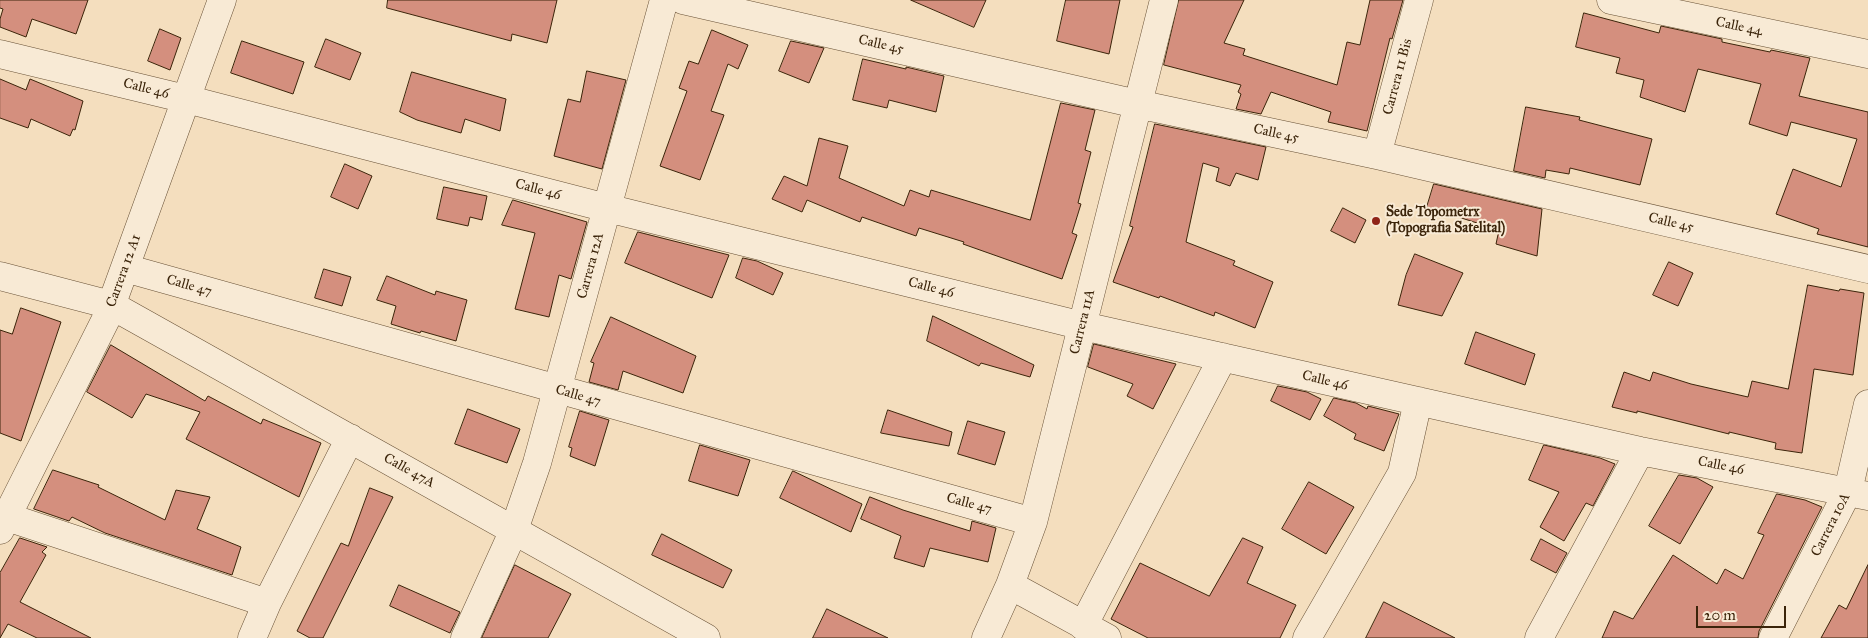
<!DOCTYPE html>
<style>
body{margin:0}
#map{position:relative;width:1868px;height:638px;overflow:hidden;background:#f4debe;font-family:"IM FELL Great Primer",serif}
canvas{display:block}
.scale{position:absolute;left:1696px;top:606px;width:90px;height:22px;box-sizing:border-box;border:2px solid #3b240a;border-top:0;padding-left:6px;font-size:15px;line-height:18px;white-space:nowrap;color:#3b240a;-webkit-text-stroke:4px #f8ead5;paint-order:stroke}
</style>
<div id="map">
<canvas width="1868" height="638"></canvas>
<div class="scale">20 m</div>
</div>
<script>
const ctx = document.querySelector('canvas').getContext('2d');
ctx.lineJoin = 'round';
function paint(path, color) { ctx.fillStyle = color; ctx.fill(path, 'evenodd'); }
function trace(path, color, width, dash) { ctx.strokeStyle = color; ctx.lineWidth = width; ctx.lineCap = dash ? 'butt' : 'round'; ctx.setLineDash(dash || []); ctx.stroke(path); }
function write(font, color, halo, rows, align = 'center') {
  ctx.font = font + ' "IM FELL Great Primer",serif'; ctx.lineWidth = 4; ctx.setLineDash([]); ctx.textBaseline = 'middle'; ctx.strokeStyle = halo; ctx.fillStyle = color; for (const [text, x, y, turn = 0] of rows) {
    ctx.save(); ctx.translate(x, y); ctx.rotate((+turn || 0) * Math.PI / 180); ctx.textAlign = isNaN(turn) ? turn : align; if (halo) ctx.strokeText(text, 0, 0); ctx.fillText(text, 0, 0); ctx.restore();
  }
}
const building = new Path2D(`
 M 0,0 L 88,0 L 76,34 L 32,19 L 26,37 L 0,27 L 0,19 L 3,9 L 0,8 Z
 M 388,0 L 557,0 L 547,43 L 512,34 L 511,41 L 387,8 Z
 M 911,0 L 986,0 L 974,27 Z
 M 1066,0 L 1120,0 L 1109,54 L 1057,41 Z
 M 1179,0 L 1244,0 L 1224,43 L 1245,49 L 1243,55 L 1337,85 L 1347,42 L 1360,45 L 1370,0 L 1403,0 L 1392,39 L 1390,38 L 1367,131 L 1328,122 L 1331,112 L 1271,92 L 1261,114 L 1236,109 L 1241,94 L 1238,92 L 1241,85 L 1164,65 Z
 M 1584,13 L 1659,33 L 1661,26 L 1722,39 L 1722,42 L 1770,52 L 1771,50 L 1810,58 L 1799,96 L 1868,112 L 1868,247 L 1817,234 L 1819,229 L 1776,214 L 1793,169 L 1841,187 L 1857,139 L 1791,122 L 1787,136 L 1749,124 L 1761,84 L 1698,69 L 1685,112 L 1640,97 L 1644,80 L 1616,73 L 1620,58 L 1576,47 Z
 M 160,29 L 181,38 L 170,70 L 148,61 Z
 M 712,30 L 748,45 L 738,69 L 728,64 L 711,111 L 724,115 L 700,180 L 660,166 L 687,91 L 679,88 L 689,61 L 698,64 Z
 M 326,39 L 361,53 L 350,80 L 315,67 Z
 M 242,41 L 304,62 L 293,94 L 231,73 Z
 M 791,41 L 824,48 L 809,83 L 779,71 Z
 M 863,59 L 906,69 L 906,67 L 944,76 L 936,112 L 889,100 L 887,108 L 853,100 Z
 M 587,71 L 626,80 L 602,169 L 554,156 L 568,99 L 580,102 Z
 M 412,72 L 506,99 L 500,131 L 465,119 L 461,133 L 417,120 L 400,112 Z
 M 0,79 L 26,90 L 30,79 L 83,101 L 75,130 L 73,129 L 70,136 L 31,119 L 28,128 L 0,118 Z
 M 1061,103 L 1095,110 L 1085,150 L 1091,152 L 1078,203 L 1081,204 L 1072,233 L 1077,235 L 1062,279 L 963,244 L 964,242 L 919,228 L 916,236 L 862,217 L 860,222 L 807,200 L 802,212 L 772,199 L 784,176 L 807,186 L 819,138 L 848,146 L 839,178 L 904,206 L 910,190 L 929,197 L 931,190 L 1030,220 Z
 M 1526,107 L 1580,117 L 1579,120 L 1652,139 L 1640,185 L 1570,168 L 1569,174 L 1546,170 L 1545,178 L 1514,171 Z
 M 1155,124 L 1266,147 L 1258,180 L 1236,173 L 1230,186 L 1216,181 L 1219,168 L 1203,163 L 1186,242 L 1235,261 L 1233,265 L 1273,282 L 1255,328 L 1215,312 L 1214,316 L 1160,296 L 1159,298 L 1113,282 L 1133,227 L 1130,226 Z
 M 345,164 L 372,176 L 358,209 L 331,197 Z
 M 1434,184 L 1542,209 L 1537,256 L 1496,244 L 1499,230 L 1427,207 Z
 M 444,187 L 487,196 L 482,220 L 470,217 L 468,226 L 437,219 Z
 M 513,200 L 587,222 L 571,279 L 559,275 L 549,317 L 515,309 L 535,233 L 502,225 Z
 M 1343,208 L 1366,220 L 1355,243 L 1331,231 Z
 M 638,232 L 729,255 L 712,298 L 625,263 Z
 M 1415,254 L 1463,273 L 1442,316 L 1398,305 L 1406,275 Z
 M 743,258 L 757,261 L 783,273 L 773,295 L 736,278 Z
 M 1669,262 L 1693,273 L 1678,306 L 1653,295 Z
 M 324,269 L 351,277 L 342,306 L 315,298 Z
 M 387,276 L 435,295 L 436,291 L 467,300 L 456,341 L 421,331 L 420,333 L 391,324 L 396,306 L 377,300 Z
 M 1808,285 L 1839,291 L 1840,289 L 1864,293 L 1853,375 L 1814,369 L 1802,453 L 1775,449 L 1776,443 L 1729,432 L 1729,434 L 1637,411 L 1637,413 L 1612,407 L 1624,372 L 1650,381 L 1653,372 L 1691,384 L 1748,397 L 1752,381 L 1788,389 Z
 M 21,308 L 61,322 L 21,441 L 0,433 L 0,330 L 12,334 Z
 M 933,316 L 1034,365 L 1030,377 L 981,363 L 979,366 L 927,341 Z
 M 611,317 L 696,356 L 683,393 L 623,371 L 618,390 L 589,382 L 594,363 L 591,362 Z
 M 1476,332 L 1535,354 L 1525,385 L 1465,364 Z
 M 1094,344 L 1176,364 L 1153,409 L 1127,396 L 1133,384 L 1088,367 Z
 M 111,345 L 205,401 L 208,396 L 261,424 L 263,419 L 321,443 L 299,497 L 186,439 L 200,412 L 146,394 L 132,418 L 87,392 Z
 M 1278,386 L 1307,392 L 1321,399 L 1310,420 L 1271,401 Z
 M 1334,398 L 1356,403 L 1367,409 L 1368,406 L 1399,414 L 1384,451 L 1354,439 L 1356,434 L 1324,416 Z
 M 468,409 L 520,429 L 507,463 L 455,444 Z
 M 888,410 L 952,432 L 949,446 L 881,433 Z
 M 580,411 L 609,420 L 595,466 L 570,456 L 572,448 L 569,447 Z
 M 968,421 L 1005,432 L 995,465 L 958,454 Z
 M 700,445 L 750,460 L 738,496 L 689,481 Z
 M 1544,445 L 1600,458 L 1615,464 L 1593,506 L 1586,503 L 1564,541 L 1540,527 L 1559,492 L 1529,480 Z
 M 53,470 L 99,485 L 98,487 L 165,520 L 176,490 L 210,497 L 197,529 L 241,547 L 232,575 L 105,533 L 72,517 L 69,521 L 34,509 Z
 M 793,471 L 862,504 L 851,532 L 780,498 Z
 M 1679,475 L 1697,478 L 1713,487 L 1680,544 L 1649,526 Z
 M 1309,482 L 1354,507 L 1326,554 L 1282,529 Z
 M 370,488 L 393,497 L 323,638 L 310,638 L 297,631 L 341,543 L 348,546 Z
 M 1777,494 L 1805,500 L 1822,507 L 1759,631 L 1758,638 L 1602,638 L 1614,611 L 1633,619 L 1673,555 L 1717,584 L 1725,569 L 1743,579 L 1764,535 L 1758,533 Z
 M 870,497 L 903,510 L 970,531 L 972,521 L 996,528 L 988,562 L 930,548 L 924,567 L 894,558 L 901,536 L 861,519 Z
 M 662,534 L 732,570 L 723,588 L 652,555 Z
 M 20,538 L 47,547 L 42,552 L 46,555 L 20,602 L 91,638 L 37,638 L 8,624 L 0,638 L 0,573 Z
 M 1243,538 L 1263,547 L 1247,583 L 1296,605 L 1280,638 L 1148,638 L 1111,619 L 1140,563 L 1209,596 Z
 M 1541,539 L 1567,553 L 1556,573 L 1531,560 Z
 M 515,565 L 571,594 L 548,638 L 482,638 Z
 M 1868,565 L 1868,638 L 1821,638 L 1839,605 L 1846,609 Z
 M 399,585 L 460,612 L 450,633 L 390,606 Z
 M 1384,602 L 1455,638 L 1366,638 Z
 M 827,609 L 888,638 L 813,638 Z`);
paint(building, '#d48f7e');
trace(building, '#3b240a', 1);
const minor = new Path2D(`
 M 683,0 L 1137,104 L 1377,155 L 1868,269
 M 1611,0 L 1868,54
 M 0,54 L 186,99 L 607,208 L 1083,326 L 1640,451 L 1868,496
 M 1377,155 L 1419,0
 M 125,268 L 1033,522
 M 0,276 L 111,305 L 706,638
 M 7,517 L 267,603
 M 0,530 L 107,317 L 222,0
 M 1010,585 L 1107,638
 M 1083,626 L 1223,357
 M 252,638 L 267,603 L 350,438
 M 465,638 L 514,530 L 537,463 L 664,0
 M 986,638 L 1010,585 L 1033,522 L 1164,0
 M 1307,638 L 1402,473 L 1418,401
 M 1539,638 L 1640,451
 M 1773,638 L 1848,491 L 1868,404`);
trace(minor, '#695237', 29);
trace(minor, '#f8ead5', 28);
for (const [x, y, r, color] of [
 [1376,221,5,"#8f2418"]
]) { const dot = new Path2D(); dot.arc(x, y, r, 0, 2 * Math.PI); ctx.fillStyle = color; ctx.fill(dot); trace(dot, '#f8ead5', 2); }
write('14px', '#3b240a', '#f8ead5', [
 ["Calle 44",1739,27,12],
 ["Calle 45",881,45,13],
 ["Carrera 11 Bis",1398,77,-75],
 ["Calle 46",146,89,14],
 ["Calle 45",1276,134,12],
 ["Calle 46",538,190,15],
 ["Calle 45",1671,223,13],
 ["Carrera 12A",591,266,-75],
 ["Carrera 12 A1",124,271,-70],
 ["Calle 47",189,286,16],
 ["Calle 46",931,288,14],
 ["Carrera 11A",1083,322,-76],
 ["Calle 46",1325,381,13],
 ["Calle 47",578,396,16],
 ["Calle 46",1721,466,11],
 ["Calle 47A",409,471,29],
 ["Calle 47",969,504,15],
 ["Carrera 10A",1831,525,-63]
]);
write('bold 14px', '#3b240a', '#f8ead5', [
 ["Sede Topometrx",1386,213],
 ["(Topografia Satelital)",1386,229]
], 'left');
</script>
